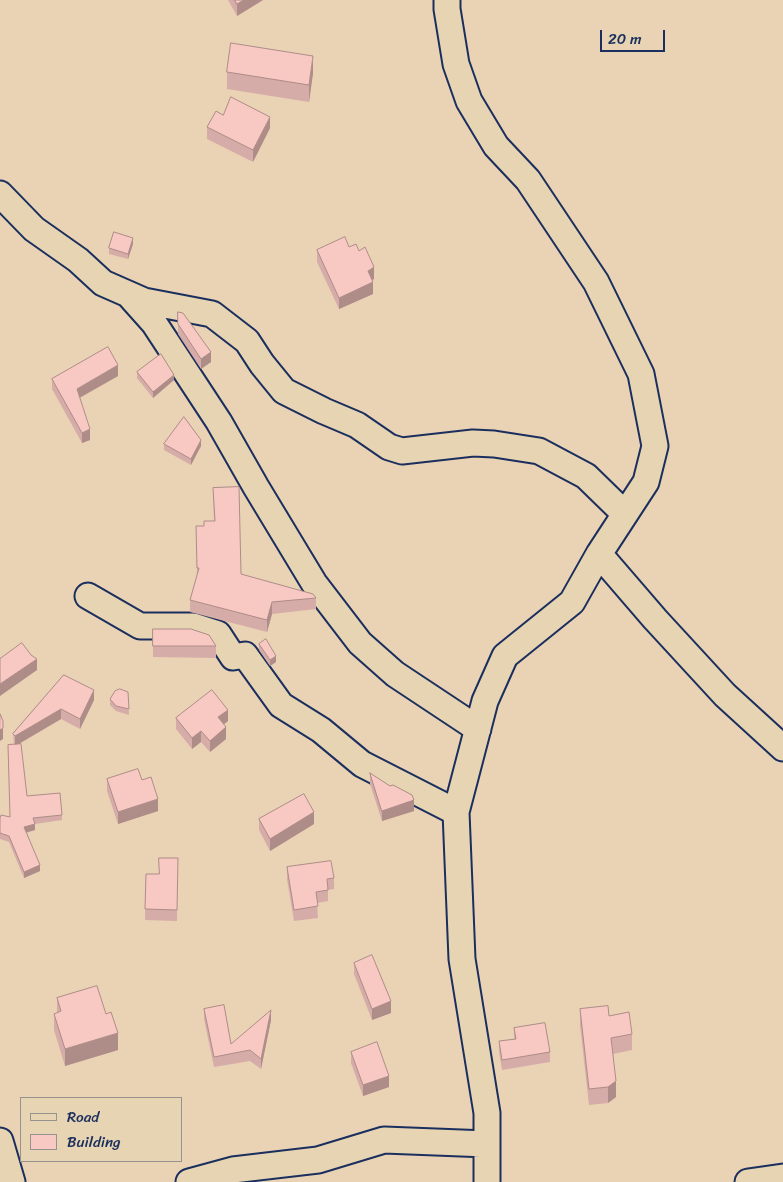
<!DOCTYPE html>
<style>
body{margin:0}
#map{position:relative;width:783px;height:1182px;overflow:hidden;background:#ead2b5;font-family:Sriracha,sans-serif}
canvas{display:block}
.legend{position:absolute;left:20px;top:1097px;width:162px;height:65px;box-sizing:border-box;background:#e7d4b2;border:1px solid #959290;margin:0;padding:6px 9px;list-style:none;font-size:15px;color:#1b2f5e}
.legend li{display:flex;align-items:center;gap:10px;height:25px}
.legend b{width:25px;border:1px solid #959290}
.scale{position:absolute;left:600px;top:30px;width:65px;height:22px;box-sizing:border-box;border:2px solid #1b2f5e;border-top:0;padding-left:6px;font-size:15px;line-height:18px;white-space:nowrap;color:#1b2f5e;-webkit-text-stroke:4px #e7d4b2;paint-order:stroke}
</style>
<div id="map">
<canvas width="783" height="1182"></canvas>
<ul class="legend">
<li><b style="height:6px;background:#e7d4b2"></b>Road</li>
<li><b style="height:14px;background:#f8c8c3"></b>Building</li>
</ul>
<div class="scale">20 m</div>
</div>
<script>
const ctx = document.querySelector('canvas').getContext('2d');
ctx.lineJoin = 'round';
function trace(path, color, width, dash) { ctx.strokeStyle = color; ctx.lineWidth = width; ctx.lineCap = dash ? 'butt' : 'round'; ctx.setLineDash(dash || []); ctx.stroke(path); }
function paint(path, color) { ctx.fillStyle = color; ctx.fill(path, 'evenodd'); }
const street = new Path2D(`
 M 447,0 L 447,9 L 456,64 L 469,101 L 496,146 L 528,180 L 596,282 L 641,374 L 655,446 L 646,482 L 599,554 L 572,602 L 505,656 L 485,701 L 456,812 L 462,959 L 487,1113 L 487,1182
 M 0,194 L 34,229 L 78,260 L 103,283 L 144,301 L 212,314 L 247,341 L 262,364 L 284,391 L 324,411 L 357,425 L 389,447 L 402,451 L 473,443 L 494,444 L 539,451 L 586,476 L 625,514
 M 129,295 L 154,323 L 219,422 L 256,487 L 314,583 L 360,643 L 395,674 L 478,729
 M 599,554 L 655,619 L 725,695 L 783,748
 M 88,596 L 140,626 L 193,626 L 218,634 L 233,657 L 245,655 L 281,705 L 321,730 L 362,764 L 456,812
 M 0,1141 L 12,1182
 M 189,1182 L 233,1170 L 318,1160 L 384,1140 L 487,1144
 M 748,1182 L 783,1177`);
trace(street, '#1b2f5e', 29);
trace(street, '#e7d4b2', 25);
paint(new Path2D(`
 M 228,0 L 263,0 L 237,16 Z
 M 227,72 L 313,73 L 309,102 L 227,89 Z
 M 223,115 L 270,128 L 253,162 L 207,139 L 207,127 Z
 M 133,244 L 128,259 L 109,254 L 109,248 Z
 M 349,247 L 359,251 L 374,279 L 372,280 L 373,294 L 339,309 L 317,262 L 317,250 Z
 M 178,312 L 211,362 L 201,369 L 178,334 Z
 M 137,372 L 174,380 L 153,398 L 137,378 Z
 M 118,376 L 80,398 L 90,440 L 82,443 L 52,389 L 52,379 Z
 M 164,444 L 201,446 L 191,465 L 164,450 Z
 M 213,488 L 241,574 L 316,598 L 316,609 L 272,614 L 267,632 L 190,612 L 190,600 L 197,575 L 196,526 L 204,526 L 214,521 Z
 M 153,629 L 216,646 L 216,658 L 153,657 Z
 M 259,644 L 276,662 L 270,666 L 259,650 Z
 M 64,675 L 94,700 L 80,729 L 61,719 L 19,744 L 27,796 L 62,815 L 62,820 L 35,824 L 35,830 L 26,833 L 40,871 L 24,878 L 9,842 L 0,839 L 0,818 L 10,817 L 14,744 L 13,734 Z
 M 128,692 L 129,715 L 116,711 L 110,705 L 110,699 Z
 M 176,718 L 228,721 L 224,724 L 226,739 L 210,752 L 201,742 L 192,749 L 176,729 Z
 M 370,773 L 414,811 L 382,821 L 370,784 Z
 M 107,779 L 142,780 L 158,811 L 118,824 L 107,791 Z
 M 259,819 L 314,824 L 270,851 L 259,830 Z
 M 178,858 L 177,921 L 145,920 L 146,874 L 159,874 Z
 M 287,867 L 334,878 L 334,889 L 328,890 L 328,901 L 317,903 L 318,918 L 294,921 L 287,879 Z
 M 354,963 L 391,1013 L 372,1020 L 354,974 Z
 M 57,998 L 118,1050 L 65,1066 L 54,1030 L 54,1014 L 57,1013 Z
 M 204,1009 L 231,1044 L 271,1020 L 261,1069 L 250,1061 L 214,1067 L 204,1019 Z
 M 580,1009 L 609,1016 L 632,1034 L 632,1050 L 613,1054 L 616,1097 L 608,1103 L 589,1105 L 580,1025 Z
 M 514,1028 L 550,1052 L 550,1062 L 502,1070 L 499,1051 L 499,1041 L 514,1039 Z
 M 351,1052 L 389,1087 L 363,1096 L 351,1063 Z`), '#d5aca8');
paint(new Path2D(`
 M 244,0 L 263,0 L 237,16 L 237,4 Z
 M 313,56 L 313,73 L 309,102 L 309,85 Z
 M 270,117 L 270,128 L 253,162 L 253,150 Z
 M 133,238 L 133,244 L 128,259 L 128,254 Z
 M 374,267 L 374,279 L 368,282 L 368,271 Z
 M 373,282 L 373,294 L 339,309 L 339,298 Z
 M 211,352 L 211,362 L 201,369 L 201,359 Z
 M 118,365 L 118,376 L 77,399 L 77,389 Z
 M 174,375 L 174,380 L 153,398 L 153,392 Z
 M 90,429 L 90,440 L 82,443 L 82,433 Z
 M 201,440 L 201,446 L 191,465 L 191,459 Z
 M 272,602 L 272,614 L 267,632 L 267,620 Z
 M 276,656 L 276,662 L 270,666 L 270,660 Z
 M 37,659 L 37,670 L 0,696 L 0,684 Z
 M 94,690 L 94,700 L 80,729 L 80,719 Z
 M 61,709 L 61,719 L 15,746 L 15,736 Z
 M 228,710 L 228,721 L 218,729 L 218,717 Z
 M 226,727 L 226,739 L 210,752 L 210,741 Z
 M 3,728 L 3,739 L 0,741 L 0,730 Z
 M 201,731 L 201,742 L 192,749 L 192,738 Z
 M 158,799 L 158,811 L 118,824 L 118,812 Z
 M 414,800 L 414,811 L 382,821 L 382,811 Z
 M 314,812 L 314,824 L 270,851 L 270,839 Z
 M 35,824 L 35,830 L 24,833 L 24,827 Z
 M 40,865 L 40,871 L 24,878 L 24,872 Z
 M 391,1001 L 391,1013 L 372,1020 L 372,1009 Z
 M 271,1010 L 271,1020 L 261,1069 L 261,1059 Z
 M 118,1033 L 118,1050 L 65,1066 L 65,1049 Z
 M 389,1076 L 389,1087 L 363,1096 L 363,1085 Z
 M 616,1081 L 616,1097 L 608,1103 L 608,1087 Z`), '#ae8c88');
const building = new Path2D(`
 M 235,0 L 244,0 L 237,4 Z
 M 231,43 L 313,56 L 309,85 L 227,72 Z
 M 231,97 L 270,117 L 253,150 L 207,127 L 216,111 L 223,115 Z
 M 114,232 L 133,238 L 128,254 L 109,248 Z
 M 345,237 L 349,247 L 356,244 L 359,251 L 365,247 L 374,267 L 368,271 L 373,282 L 339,298 L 317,250 Z
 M 178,312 L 183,313 L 211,352 L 201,359 L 178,324 Z
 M 108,347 L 118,365 L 77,389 L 90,429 L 82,433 L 52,379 Z
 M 161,354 L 174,375 L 153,392 L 137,372 Z
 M 184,417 L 201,440 L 191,459 L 164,444 Z
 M 239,487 L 241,574 L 313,594 L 316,598 L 272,602 L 267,620 L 190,600 L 199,568 L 197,568 L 196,526 L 204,526 L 204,521 L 215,521 L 213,488 Z
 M 153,629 L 191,629 L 209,635 L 216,646 L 153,646 Z
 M 266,639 L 276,656 L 270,660 L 259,644 Z
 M 22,643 L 31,655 L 37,659 L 0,684 L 0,659 Z
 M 64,675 L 94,690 L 80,719 L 61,709 L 15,736 L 13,734 Z
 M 120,689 L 128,692 L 129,709 L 116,706 L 110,699 L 115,691 Z
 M 212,690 L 228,710 L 218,717 L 226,727 L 210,741 L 201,731 L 192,738 L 176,718 Z
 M 0,714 L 3,721 L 3,728 L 0,730 Z
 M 21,744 L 27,796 L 60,793 L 62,815 L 33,818 L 35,824 L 24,827 L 40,865 L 24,872 L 9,836 L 0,833 L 0,818 L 1,815 L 10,817 L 8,745 Z
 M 138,769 L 142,780 L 151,777 L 158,799 L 118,812 L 107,779 Z
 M 370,773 L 390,786 L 393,785 L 412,795 L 414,800 L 382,811 Z
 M 304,794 L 314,812 L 270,839 L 259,819 Z
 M 159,858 L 178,858 L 177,910 L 145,909 L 146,874 L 159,874 Z
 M 331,861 L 334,878 L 327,879 L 328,890 L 316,892 L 318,906 L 294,910 L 287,867 Z
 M 372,955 L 391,1001 L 372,1009 L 354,963 Z
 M 97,986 L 106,1014 L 111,1012 L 118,1033 L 65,1049 L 54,1014 L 61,1011 L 57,998 Z
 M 224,1005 L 231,1044 L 271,1010 L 261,1059 L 250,1050 L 214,1057 L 204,1009 Z
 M 608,1006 L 609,1016 L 629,1012 L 632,1034 L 611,1038 L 616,1081 L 608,1087 L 589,1089 L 580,1009 Z
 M 545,1023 L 550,1052 L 502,1060 L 499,1041 L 516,1039 L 514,1028 Z
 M 377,1042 L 389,1076 L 363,1085 L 351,1052 Z`);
paint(building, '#f8c8c3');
trace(building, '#ae8c88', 1);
</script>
